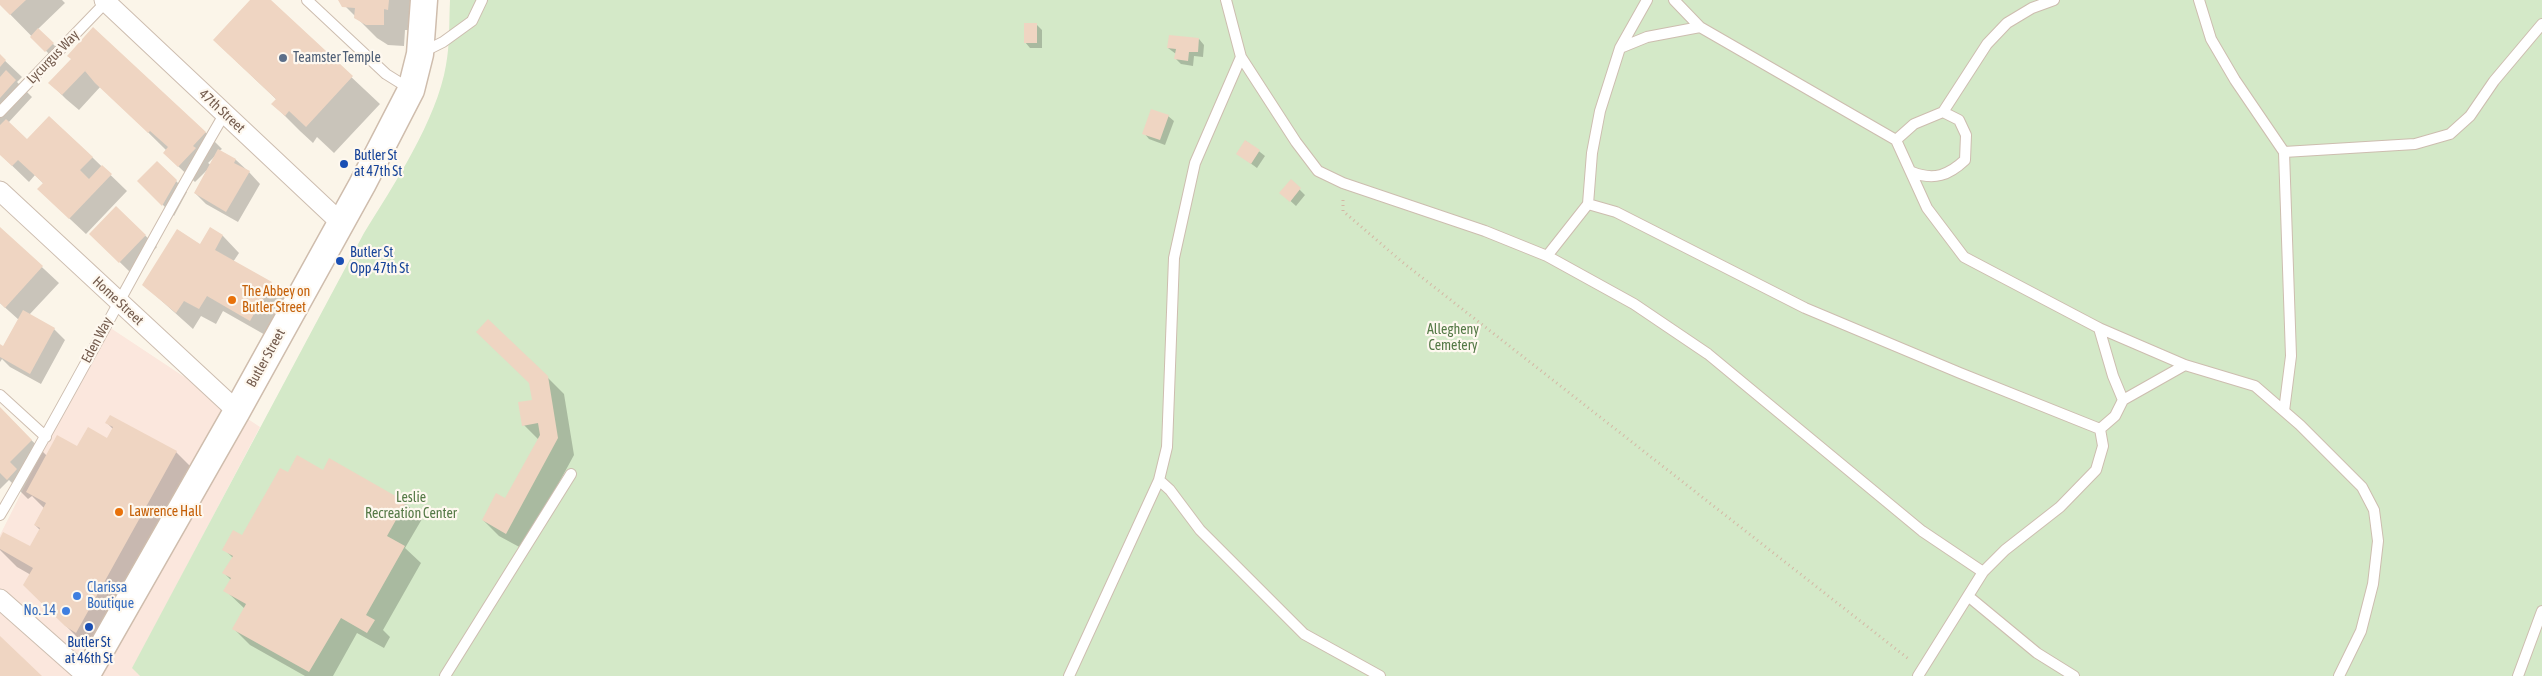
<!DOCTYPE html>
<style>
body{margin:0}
canvas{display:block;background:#fbf5e9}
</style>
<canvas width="2542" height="676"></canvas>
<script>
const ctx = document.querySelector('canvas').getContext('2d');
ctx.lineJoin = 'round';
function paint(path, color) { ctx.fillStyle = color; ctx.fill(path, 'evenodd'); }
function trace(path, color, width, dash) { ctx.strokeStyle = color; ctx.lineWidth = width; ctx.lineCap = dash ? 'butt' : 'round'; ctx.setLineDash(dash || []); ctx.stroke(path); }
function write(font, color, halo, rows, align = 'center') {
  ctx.font = font + ' "Asap Condensed",sans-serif'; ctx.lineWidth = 4.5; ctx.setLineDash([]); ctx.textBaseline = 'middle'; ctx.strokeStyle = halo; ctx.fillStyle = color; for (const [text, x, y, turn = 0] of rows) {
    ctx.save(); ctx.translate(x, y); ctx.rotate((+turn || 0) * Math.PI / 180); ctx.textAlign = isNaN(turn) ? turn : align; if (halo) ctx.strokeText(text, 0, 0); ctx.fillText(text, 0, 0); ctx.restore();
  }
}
paint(new Path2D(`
 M 106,325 L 260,427 L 133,668 L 140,676 L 0,676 L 0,535 Z`), '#fbe7dd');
paint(new Path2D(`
 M 450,0 L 2542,0 L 2542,676 L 140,676 L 132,668 L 364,233 C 393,186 437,120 446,65 C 450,44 449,21 450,0 Z`), '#d4e9c8');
paint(new Path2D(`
 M 2,0 L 62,0 L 65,3 L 38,29 L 58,49 L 51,56 L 0,4 Z
 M 252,0 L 269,0 L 380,104 L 334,153 L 317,137 L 313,143 L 300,131 L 273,104 L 277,100 L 214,40 Z
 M 339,0 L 410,0 L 409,30 L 405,30 L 404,46 L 388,45 L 377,38 Z
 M 1037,25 L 1042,30 L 1042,48 L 1030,48 L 1025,42 Z
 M 1199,39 L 1204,45 L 1203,57 L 1194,56 L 1193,66 L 1181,64 L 1176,59 L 1176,54 L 1168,48 Z
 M 0,56 L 22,77 L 17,82 L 32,97 L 8,123 L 27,141 L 92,157 L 127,191 L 86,234 L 55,205 L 44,184 L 35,175 L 29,182 L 0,154 Z
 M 72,59 L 205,132 L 222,149 L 219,151 L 236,160 L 249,172 L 260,184 L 238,222 L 206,204 L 195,193 L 207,170 L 195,182 L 164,153 L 166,150 L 101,86 L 79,110 L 66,99 L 50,83 ZM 215,156 L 211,165 L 208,163 Z
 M 1168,116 L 1174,121 L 1165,145 L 1149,139 L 1144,133 Z
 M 1246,141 L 1265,156 L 1257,168 L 1238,154 Z
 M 157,162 L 187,192 L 174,216 L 139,181 Z
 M 1291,181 L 1305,195 L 1296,206 L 1285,196 Z
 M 116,207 L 157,247 L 131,273 L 91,234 Z
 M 0,228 L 59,283 L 29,315 L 54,329 L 65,340 L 41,384 L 10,367 L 2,359 L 0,362 L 0,346 L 3,349 L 19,320 L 0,303 Z
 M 211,229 L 223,236 L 239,253 L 233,262 L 272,283 L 288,300 L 267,336 L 223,311 L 216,324 L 201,316 L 193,329 L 144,285 L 200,246 Z
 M 547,377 L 564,394 L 574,455 L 523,549 L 499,536 L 483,520 L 506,500 L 539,440 L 524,425 L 533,401 Z
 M 0,408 L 47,456 L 107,439 L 113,429 L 107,423 L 176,452 L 197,473 L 97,653 L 87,647 L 25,585 L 31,575 L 17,567 L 0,550 L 0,541 L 30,548 L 40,530 L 35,525 L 44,508 L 32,496 L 28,499 L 9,480 L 0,489 Z
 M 323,471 L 405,503 L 422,519 L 405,548 L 421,563 L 383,630 L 390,637 L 384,648 L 357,633 L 333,676 L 305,676 L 250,645 L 234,629 L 245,609 L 225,590 L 231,580 L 224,573 L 233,558 L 224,549 L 243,536 L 288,474 Z`), '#0003');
paint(new Path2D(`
 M 0,0 L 26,0 L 10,15 L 0,5 Z
 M 250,0 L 271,0 L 353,76 L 306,127 L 289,111 L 285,116 L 271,104 L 276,99 L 213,40 Z
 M 338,0 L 389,0 L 388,10 L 384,9 L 384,25 L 366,25 L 354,18 L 355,8 L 342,7 Z
 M 1024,23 L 1037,23 L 1037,43 L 1024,43 Z
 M 93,27 L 206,132 L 193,146 L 196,148 L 178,167 L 163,153 L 168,147 L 150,131 L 148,133 L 95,83 L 85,71 L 88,68 L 62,95 L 48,83 L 71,59 L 67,56 Z
 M 38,28 L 54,43 L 45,52 L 30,37 Z
 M 1169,35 L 1199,38 L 1198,52 L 1189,52 L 1188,61 L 1174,59 L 1176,49 L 1167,48 Z
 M 0,54 L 6,60 L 0,67 Z
 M 6,70 L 16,80 L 0,98 L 0,77 Z
 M 1151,109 L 1169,115 L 1160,140 L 1142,134 Z
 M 49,116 L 93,157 L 80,170 L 89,179 L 102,165 L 112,174 L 69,219 L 37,189 L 43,183 L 18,160 L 12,166 L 0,155 L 0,125 L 6,119 L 27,139 Z
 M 1245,140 L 1260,150 L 1251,164 L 1236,154 Z
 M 218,149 L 236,159 L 234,163 L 250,171 L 226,212 L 194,193 Z
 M 157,161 L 177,180 L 162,206 L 137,181 Z
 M 1291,179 L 1301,188 L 1290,202 L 1279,193 Z
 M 116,206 L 146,235 L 119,263 L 89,234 Z
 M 0,227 L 43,266 L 5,308 L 0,303 Z
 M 210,227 L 223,235 L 215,250 L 272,282 L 250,321 L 207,296 L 199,309 L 184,301 L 176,313 L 142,285 L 177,229 L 200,244 Z
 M 23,310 L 55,328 L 30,374 L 0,357 L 0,344 L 3,346 Z
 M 488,319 L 548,376 L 558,438 L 506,534 L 482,520 L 496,493 L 505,498 L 540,435 L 538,423 L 522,426 L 518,402 L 532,400 L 529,383 L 476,332 Z
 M 0,407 L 32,440 L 10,462 L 17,469 L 7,480 L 0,473 Z
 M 110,415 L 177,451 L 76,633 L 65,626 L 23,585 L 33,568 L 0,549 L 0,538 L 3,532 L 30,546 L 40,528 L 34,525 L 46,503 L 26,492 L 57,435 L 77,446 L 88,427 L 107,438 L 113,427 L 105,423 Z
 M 297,455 L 323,470 L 329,458 L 406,502 L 387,536 L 405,546 L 366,615 L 375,620 L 367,633 L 341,618 L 309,672 L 232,629 L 246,604 L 223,591 L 231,578 L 222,573 L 233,556 L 222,550 L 233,530 L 242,535 L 280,468 L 288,472 Z
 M 0,636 L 42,676 L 0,676 Z`), '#efd5c2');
const service = new Path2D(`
 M 307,0 L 386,74 L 410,89
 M 1674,0 L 1700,27 L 1896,140
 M 2054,0 L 2032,8 L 2007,23 L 1987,44 L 1943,112 L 1914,124 L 1896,140 L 1927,208 L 1964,257 L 2099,328 L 2185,365 L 2255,386 L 2300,425 L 2362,487 L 2374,510 L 2378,541 L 2373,584 L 2361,631 L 2339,676
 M 2199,0 L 2211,39 L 2235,80 L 2284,152 L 2291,356 L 2284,411
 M 1620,48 L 1647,37 L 1700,27
 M 423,52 L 443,42 L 472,21 L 482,0
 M 1241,57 L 1296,142 L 1318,171 L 1343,183 L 1485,231 L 1547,256 L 1634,304 L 1708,354 L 1922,531 L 1983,572
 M 0,112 L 106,2
 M 2284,152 L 2415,144 L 2450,134 L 2470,116 L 2494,81 L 2542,24
 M 1912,172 C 1934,181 1949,175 1965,160 L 1966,135 L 1959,120 L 1943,112
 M 1588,204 L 1616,212 L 1805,308 L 1960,373 L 2100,429 L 2115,416 L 2123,400 L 2185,365
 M 1547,256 L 1588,204 L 1592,153 L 1600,111 L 1620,48 L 1647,0
 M 2099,328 L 2113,376 L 2123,400
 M 0,395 L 46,437
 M 1159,480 L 1170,490 L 1200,530 L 1304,634 L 1380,676
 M 0,515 C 78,383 147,245 225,113
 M 1968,596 L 2037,653 L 2074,676
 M 445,676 L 571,474
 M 1069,676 L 1159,480 L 1167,447 L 1174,258 L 1195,163 L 1241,57 L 1226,0
 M 1918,676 L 1983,572 L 2005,550 L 2060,507 L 2096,470 L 2103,446 L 2100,429
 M 2518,676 L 2542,611`);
const minor = new Path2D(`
 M 104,0 L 340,222
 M 0,191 L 237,411
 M 0,599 L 87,676`);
const secondary = new Path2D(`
 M 86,676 L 237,411 L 362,185 L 411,90 L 420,54 L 424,0`);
trace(service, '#cdbdaf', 12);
trace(minor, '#cdbdaf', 21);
trace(secondary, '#cfbdad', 29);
trace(new Path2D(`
 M 1343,200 L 1343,211 L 1401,261 L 1910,660`), '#d4b8a5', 3, [1, 4]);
trace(service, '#fff', 10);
trace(minor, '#fff', 19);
trace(secondary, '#fff', 26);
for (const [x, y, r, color] of [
 [283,58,5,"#5c6f8a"],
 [344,164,5,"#1a4fb4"],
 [340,261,5,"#1a4fb4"],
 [232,300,5,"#e8710a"],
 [119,512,5,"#e8710a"],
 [77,596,5,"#3f7fe0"],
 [66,611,5,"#3f7fe0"],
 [89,627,5,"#1a4fb4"]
]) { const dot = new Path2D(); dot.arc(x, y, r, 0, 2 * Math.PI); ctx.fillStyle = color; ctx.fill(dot); trace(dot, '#fef8ef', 2); }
write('14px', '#745c4e', '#fef8ef', [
 ["Lycurgus Way",53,57,-46],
 ["47th Street",222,111,43],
 ["Home Street",118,301,43],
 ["Eden Way",97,340,-62],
 ["Butler Street",266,358,-61]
]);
write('14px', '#4e5e75', '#fef8ef', [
 ["Teamster Temple",293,58]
], 'left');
write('14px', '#164399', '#fef8ef', [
 ["Butler St",354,156],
 ["at 47th St",354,172],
 ["Butler St",350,253],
 ["Opp 47th St",350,269],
 ["Butler St",89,643,"center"],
 ["at 46th St",89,659,"center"]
], 'left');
write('14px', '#c56008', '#fef8ef', [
 ["The Abbey on",242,292],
 ["Butler Street",242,308],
 ["Lawrence Hall",129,512]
], 'left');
write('14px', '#547946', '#fef8ef', [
 ["Allegheny",1453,330],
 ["Cemetery",1453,346],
 ["Leslie",411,498],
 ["Recreation Center",411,514]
]);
write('14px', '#366cbe', '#fef8ef', [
 ["Clarissa",87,588],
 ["Boutique",87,604],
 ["No. 14",56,611,"right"]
], 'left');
</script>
